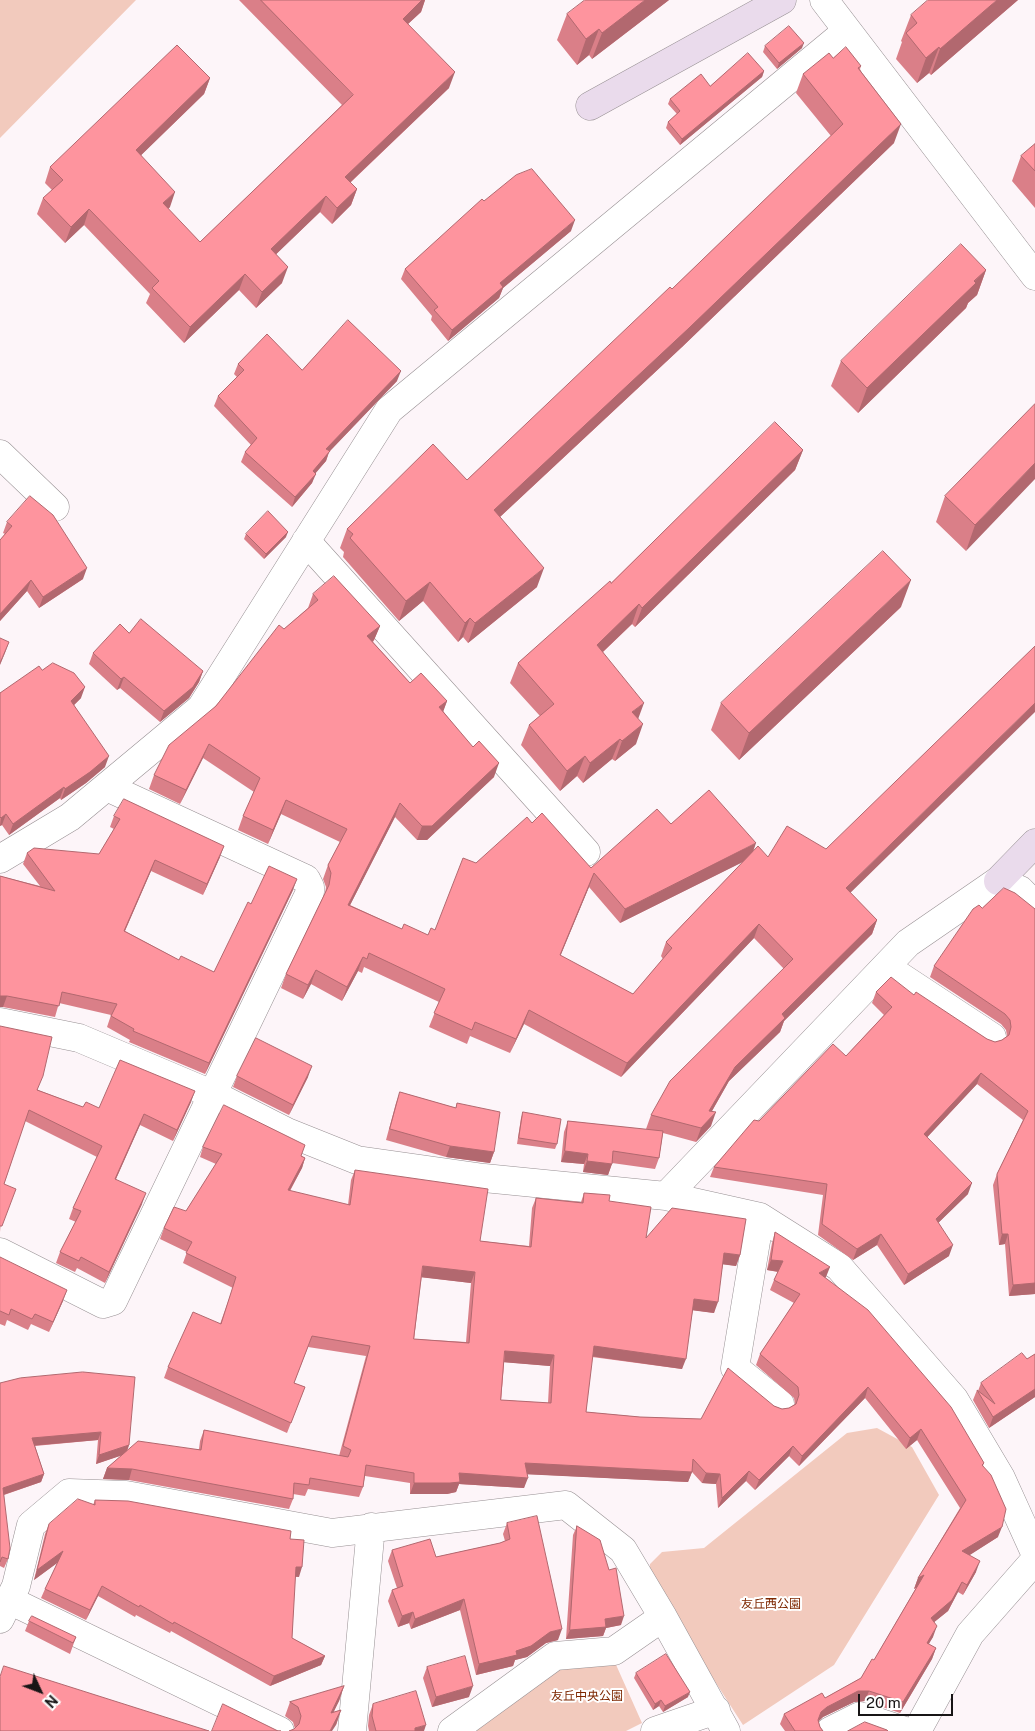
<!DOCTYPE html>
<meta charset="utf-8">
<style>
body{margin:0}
#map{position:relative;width:1035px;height:1731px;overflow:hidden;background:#fdf5f9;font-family:"Public Sans",sans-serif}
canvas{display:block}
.north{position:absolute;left:15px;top:1666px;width:50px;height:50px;-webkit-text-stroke:4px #fff;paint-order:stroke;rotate:133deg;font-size:14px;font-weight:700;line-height:20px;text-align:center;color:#181516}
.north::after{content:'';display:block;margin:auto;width:18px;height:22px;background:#181516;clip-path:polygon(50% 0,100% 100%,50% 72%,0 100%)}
.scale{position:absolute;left:858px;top:1694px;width:95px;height:22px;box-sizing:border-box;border:2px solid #181516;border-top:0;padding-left:6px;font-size:15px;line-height:18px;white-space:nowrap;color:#181516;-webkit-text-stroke:4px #fff;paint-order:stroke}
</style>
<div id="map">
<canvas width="1035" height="1731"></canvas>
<div class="north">N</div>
<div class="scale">20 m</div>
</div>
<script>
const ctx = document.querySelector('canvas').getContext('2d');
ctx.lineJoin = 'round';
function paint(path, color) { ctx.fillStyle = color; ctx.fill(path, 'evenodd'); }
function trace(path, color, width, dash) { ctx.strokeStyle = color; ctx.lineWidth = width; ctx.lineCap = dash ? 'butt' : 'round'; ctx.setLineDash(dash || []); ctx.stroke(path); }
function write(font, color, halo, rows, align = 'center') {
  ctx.font = font + ' "Public Sans","Noto Sans JP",sans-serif'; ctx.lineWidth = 4; ctx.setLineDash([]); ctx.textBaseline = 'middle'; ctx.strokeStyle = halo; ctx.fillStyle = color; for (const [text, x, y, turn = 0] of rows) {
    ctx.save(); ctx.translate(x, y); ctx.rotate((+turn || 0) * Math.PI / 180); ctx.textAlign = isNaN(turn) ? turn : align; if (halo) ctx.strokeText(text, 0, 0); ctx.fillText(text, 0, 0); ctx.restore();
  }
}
paint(new Path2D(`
 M 0,0 L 136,0 L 0,138 Z
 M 877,1428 L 912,1447 L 939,1495 L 834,1665 L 743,1725 L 649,1579 L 650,1564 L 662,1552 L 704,1548 L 847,1433 Z
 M 613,1658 L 642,1723 L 626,1731 L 462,1731 L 558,1663 Z`), '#f2cabd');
const street = new Path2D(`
 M 824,0 L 1035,276
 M 0,454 L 55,507
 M 306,541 L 586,852
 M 0,859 L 70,817 L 201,708 L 389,410 L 847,31
 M 886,967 L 992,1037
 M 0,1022 L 79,1038 L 214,1095 L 287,1132 L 357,1160 L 484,1178 L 666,1196 L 760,1217 L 839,1267 L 954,1399 L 1001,1478 L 1035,1553
 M 666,1196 L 908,943 L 998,881 L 1020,890 L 1035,905
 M 760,1217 L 735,1368 L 780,1404
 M 0,1252 L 103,1304 L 113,1301 L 310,892 L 310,887 L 306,879 L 107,787
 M 9,1600 L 280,1731
 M 0,1619 L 16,1586 L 31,1525 L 69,1493 L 126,1495 L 332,1533 L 566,1505 L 623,1550 L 663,1617 L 726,1731
 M 352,1731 L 371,1527
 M 452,1731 L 555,1656 L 614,1651 L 663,1617
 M 655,1731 L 716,1710
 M 830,1731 L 860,1716 L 905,1731
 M 917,1731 L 970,1634 L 1035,1560`);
const secondary = new Path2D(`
 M 590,106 L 782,0
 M 998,881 L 1035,843`);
trace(street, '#979093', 29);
trace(secondary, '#979093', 29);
trace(street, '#fff', 28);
trace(secondary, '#eadbec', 28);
paint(new Path2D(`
 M 239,0 L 425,0 L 421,12 L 408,24 L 449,88 L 350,183 L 357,189 L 351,205 L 332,224 L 320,212 L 276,254 L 282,283 L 256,308 L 239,290 L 184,343 L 146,303 L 150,294 L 84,225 L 65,243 L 37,214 L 43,198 L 52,190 L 45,183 L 50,167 L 210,78 L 204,94 L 141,155 L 170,207 L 168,209 L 200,242 L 342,105 Z
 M 669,0 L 592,59 L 589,55 L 577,65 L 557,40 L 567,14 Z
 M 1018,0 L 931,75 L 929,73 L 917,83 L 896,59 L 902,42 L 901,41 L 911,15 Z
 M 765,46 L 802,48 L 777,69 L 763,52 Z
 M 833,58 L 861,66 L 860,69 L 894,143 L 682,347 L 500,517 L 537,587 L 468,643 L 463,637 L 458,642 L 423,601 L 399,621 L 343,557 L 344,552 L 340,548 L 347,529 L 467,480 L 672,289 L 831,136 L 796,93 L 803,74 Z
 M 764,71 L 762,77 L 680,145 L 666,128 L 668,122 L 677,114 L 668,104 L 670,99 L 710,86 Z
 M 1035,144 L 1035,208 L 1012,181 L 1021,156 Z
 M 484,201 L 571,231 L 503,288 L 499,298 L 448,341 L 431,320 L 432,316 L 401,279 L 405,269 Z
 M 986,270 L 977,295 L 968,303 L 966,308 L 858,413 L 831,386 L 841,361 Z
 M 238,364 L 302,370 L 397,381 L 329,452 L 326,461 L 315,473 L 312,483 L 292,507 L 241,462 L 245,452 L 251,445 L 214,406 L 218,396 L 237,377 L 234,374 Z
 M 1035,404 L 966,551 L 936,522 L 945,496 Z
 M 803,450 L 795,470 L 635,627 L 632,624 L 603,652 L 638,719 L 636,744 L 615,761 L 612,759 L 583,783 L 577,776 L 560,791 L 521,745 L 529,725 L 540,716 L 510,683 L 518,663 L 611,583 Z
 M 7,522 L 83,579 L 39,608 L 27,591 L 0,621 L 0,540 L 5,534 L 3,533 Z
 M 246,534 L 286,537 L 264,559 L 244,539 Z
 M 313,594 L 380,626 L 374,640 L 373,642 L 410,683 L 447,701 L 443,711 L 494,777 L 427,840 L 417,840 L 395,817 L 350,905 L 402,929 L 428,935 L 435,930 L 476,863 L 532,823 L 591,868 L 671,824 L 768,857 L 850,893 L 877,920 L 872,934 L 784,1021 L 780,1032 L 729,1081 L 712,1111 L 711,1126 L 696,1142 L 663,1133 L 659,1158 L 655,1169 L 612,1163 L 608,1175 L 583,1172 L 584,1164 L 561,1162 L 564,1132 L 568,1121 L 650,1130 L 646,1129 L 651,1115 L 784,969 L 754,938 L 621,1077 L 524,1024 L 510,1053 L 470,1036 L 467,1044 L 429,1027 L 439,1002 L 364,967 L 362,973 L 358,971 L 342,1001 L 311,984 L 303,999 L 281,988 L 286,974 L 325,894 L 326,887 L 323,879 L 328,865 L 340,842 L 281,814 L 268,844 L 238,830 L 243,816 L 254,792 L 203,758 L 180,804 L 149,789 L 154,775 L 284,629 L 308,608 ZM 744,861 L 666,942 L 661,956 L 663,959 L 633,994 L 560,956 L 589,887 L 620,923 Z
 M 901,607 L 739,760 L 711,730 L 721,703 Z
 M 129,633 L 203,671 L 199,682 L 189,698 L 160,722 L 120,688 L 117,690 L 89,664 L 93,653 Z
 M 42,670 L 81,698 L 74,705 L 105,767 L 86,783 L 61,800 L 60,798 L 9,835 L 2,825 L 0,826 L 0,693 Z
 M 114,816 L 220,857 L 203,895 L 151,871 L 125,931 L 179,960 L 214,972 L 251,904 L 293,890 L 205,1074 L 129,1042 L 130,1040 L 107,1027 L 111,1015 L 59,1003 L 55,1017 L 3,1007 L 0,1007 L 0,876 L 40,886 L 23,864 L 27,853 L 99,854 L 114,829 L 110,827 Z
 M 982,908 L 1035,909 L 1035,1294 L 1009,1296 L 1005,1244 L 999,1245 L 993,1185 L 997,1174 L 1023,1120 L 977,1084 L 927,1137 L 968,1194 L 938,1223 L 949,1256 L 904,1285 L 877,1245 L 853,1260 L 818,1235 L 823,1195 L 710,1177 L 714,1167 L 759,1121 L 846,1056 L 884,1015 L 872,1003 L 876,992 L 914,995 L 987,1039 L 995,1042 L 1002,1040 L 1007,1036 L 1006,1030 L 1001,1024 L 930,977 L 934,966 Z
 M 0,1026 L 38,1090 L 83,1107 L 99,1108 L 191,1102 L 173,1141 L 140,1125 L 116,1179 L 142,1204 L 105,1283 L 77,1268 L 75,1272 L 56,1263 L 60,1252 L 76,1222 L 69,1219 L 73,1208 L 97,1157 L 25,1121 L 4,1184 L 0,1232 Z
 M 237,1076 L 308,1077 L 289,1115 L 233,1087 Z
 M 400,1092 L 456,1108 L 457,1103 L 494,1152 L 490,1163 L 446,1157 L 386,1140 L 396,1103 Z
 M 523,1112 L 557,1144 L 555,1149 L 517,1144 L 521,1118 Z
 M 203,1147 L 302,1156 L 305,1158 L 302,1168 L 290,1191 L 348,1205 L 351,1180 L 355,1170 L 480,1241 L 529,1246 L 532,1208 L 536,1198 L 581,1202 L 584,1193 L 609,1201 L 646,1238 L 740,1255 L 736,1266 L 723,1264 L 714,1313 L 693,1310 L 682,1369 L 592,1357 L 586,1412 L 640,1417 L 701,1419 L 774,1406 L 782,1409 L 789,1408 L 795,1404 L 794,1398 L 756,1365 L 760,1354 L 794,1303 L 770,1290 L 774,1280 L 778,1272 L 767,1270 L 772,1243 L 775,1232 L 826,1277 L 825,1278 L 984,1463 L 983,1466 L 998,1537 L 969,1555 L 976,1572 L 963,1595 L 958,1592 L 948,1611 L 934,1622 L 933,1637 L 928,1644 L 936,1648 L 932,1659 L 900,1713 L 865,1701 L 854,1702 L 823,1717 L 818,1721 L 820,1727 L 823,1731 L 785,1731 L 780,1724 L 784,1714 L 825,1698 L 861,1678 L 874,1660 L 916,1588 L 914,1589 L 918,1578 L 960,1508 L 917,1440 L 906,1449 L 865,1398 L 799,1466 L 789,1456 L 755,1490 L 746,1481 L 718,1508 L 716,1484 L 702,1483 L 692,1472 L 688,1482 L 527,1474 L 524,1488 L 459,1484 L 456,1492 L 447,1494 L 410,1494 L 410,1483 L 365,1476 L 363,1487 L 359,1497 L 308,1489 L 305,1496 L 293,1494 L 293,1499 L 289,1509 L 129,1480 L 103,1479 L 107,1468 L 122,1455 L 96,1464 L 98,1440 L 35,1446 L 44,1474 L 41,1482 L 4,1495 L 8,1559 L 4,1568 L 0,1566 L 0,1383 L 129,1445 L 127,1451 L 199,1449 L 200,1441 L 204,1430 L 339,1456 L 366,1356 L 308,1347 L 294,1383 L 305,1387 L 287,1433 L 164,1378 L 168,1367 L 220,1324 L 233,1288 L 183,1263 L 187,1252 L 160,1239 L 164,1228 L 186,1211 L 216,1164 L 200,1157 ZM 421,1277 L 471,1283 L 466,1342 L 414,1339 ZM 504,1362 L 550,1366 L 548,1403 L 501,1400 Z
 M 0,1257 L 63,1301 L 49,1332 L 31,1324 L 28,1330 L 7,1320 L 5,1326 L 0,1324 Z
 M 1035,1354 L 1035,1397 L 989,1428 L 973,1400 L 977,1390 L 978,1391 L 981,1383 L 1027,1359 Z
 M 95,1500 L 290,1539 L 299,1577 L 295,1577 L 292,1638 L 325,1656 L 321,1665 L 270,1686 L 171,1631 L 170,1633 L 136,1615 L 135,1617 L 98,1596 L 86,1620 L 41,1598 L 45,1589 L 58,1562 L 34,1580 L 45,1534 L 49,1524 L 93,1505 Z
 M 507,1523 L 558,1640 L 546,1643 L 527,1657 L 515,1660 L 513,1666 L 476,1675 L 460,1610 L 411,1629 L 409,1623 L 398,1627 L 388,1601 L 392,1590 L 397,1588 L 388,1561 L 392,1550 L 436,1557 L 500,1543 L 505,1541 L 503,1534 Z
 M 577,1526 L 621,1625 L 606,1628 L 603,1636 L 566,1639 L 573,1535 Z
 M 29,1621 L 76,1637 L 70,1654 L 25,1631 Z
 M 427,1667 L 469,1697 L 432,1707 L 423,1678 Z
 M 636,1673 L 688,1697 L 663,1712 L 659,1706 L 653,1710 L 634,1678 Z
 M 344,1686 L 339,1701 L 333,1712 L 341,1710 L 336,1725 L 295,1729 L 293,1722 L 285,1716 L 290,1702 Z
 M 373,1704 L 424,1731 L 369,1731 L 368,1726 L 369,1715 Z`), '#da7f88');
paint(new Path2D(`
 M 422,0 L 425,0 L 421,12 L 397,34 L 403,19 Z
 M 645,0 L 669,0 L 592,59 L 602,33 Z
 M 997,0 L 1018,0 L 931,75 L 940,49 Z
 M 599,29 L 589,55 L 577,65 L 586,39 Z
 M 804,43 L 802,48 L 777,69 L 779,63 Z
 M 939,47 L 929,73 L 917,83 L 926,58 Z
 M 764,71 L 762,77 L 680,145 L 682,139 Z
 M 455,72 L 449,88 L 339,193 L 345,177 Z
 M 210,78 L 204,94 L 130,166 L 136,150 Z
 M 901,124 L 894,143 L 682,347 L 487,529 L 494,510 Z
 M 357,189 L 351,205 L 332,224 L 337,208 Z
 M 175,192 L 170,207 L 157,219 L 163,203 Z
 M 326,196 L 320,212 L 265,265 L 271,249 Z
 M 89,209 L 84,225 L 65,243 L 71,227 Z
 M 575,220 L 571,231 L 503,288 L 499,298 L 448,341 L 452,330 L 500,283 Z
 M 288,267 L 282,283 L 256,308 L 262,292 Z
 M 986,270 L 977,295 L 968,303 L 966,308 L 858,413 L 867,388 Z
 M 245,274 L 239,290 L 184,343 L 190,327 Z
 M 401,371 L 397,381 L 329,452 L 326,461 L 309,481 L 313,471 L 326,449 Z
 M 803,450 L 795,470 L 635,627 L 642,608 Z
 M 1035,463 L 1035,479 L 966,551 L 975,525 Z
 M 316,474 L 312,483 L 292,507 L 295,497 Z
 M 288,532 L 286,537 L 264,559 L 266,554 Z
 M 87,568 L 83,579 L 39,608 L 43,597 Z
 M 544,568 L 537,587 L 468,643 L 475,623 Z
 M 31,580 L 27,591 L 0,621 L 0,614 Z
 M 911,580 L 901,607 L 739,760 L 749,733 Z
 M 430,582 L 423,601 L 399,621 L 406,601 Z
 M 639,604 L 632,624 L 589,665 L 597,645 Z
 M 470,618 L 463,637 L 458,642 L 465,623 Z
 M 380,626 L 374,640 L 362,650 L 367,636 Z
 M 9,642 L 5,653 L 0,665 L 0,663 Z
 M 203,671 L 199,682 L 189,698 L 160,722 L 164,711 Z
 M 124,677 L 120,688 L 117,690 L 121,679 Z
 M 85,687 L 81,698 L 67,712 L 71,701 Z
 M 447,701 L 442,715 L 439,707 Z
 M 644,703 L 637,722 L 632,712 Z
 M 1035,703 L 1035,712 L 841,902 L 846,888 Z
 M 643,724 L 636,744 L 615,761 L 622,741 Z
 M 620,739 L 612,759 L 583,783 L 590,763 Z
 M 209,744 L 203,758 L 180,804 L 186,790 Z
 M 109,756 L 105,767 L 86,783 L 61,800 L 65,789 Z
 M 585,756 L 577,776 L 560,791 L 567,771 Z
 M 499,763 L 494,777 L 427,840 L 417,840 L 422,826 Z
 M 64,787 L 60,798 L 9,835 L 13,824 Z
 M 286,800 L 281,814 L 268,844 L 273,830 Z
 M 400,803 L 395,817 L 343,919 L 348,905 Z
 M 6,814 L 2,825 L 0,826 L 1,818 Z
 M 756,843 L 751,858 L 620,923 L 625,909 Z
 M 224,846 L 220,857 L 203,895 L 207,884 Z
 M 155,860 L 151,871 L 120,942 L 124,931 Z
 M 594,873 L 589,887 L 555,969 L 560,955 Z
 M 297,879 L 293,890 L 205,1074 L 209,1063 Z
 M 877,920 L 872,934 L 784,1021 L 780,1032 L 729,1081 L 704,1125 L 709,1111 L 735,1067 L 782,1014 Z
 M 759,924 L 754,938 L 621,1077 L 627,1063 Z
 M 363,957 L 358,971 L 342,1001 L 347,987 Z
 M 316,970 L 311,984 L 303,999 L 308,985 Z
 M 0,996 L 7,996 L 3,1007 L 0,1007 Z
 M 529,1010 L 524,1024 L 510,1053 L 516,1039 Z
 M 312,1066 L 308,1077 L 289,1115 L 293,1105 Z
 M 981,1073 L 977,1084 L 920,1145 L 924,1134 Z
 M 195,1091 L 191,1102 L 173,1141 L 177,1130 Z
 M 716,1112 L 711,1126 L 696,1142 L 701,1128 Z
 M 144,1114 L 140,1125 L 111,1190 L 115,1179 Z
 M 450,1146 L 494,1152 L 490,1163 L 446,1157 Z
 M 565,1151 L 588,1154 L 584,1164 L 561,1162 Z
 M 305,1158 L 302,1168 L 284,1201 L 288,1190 Z
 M 587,1161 L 612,1164 L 608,1175 L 583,1172 Z
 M 972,1183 L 968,1194 L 932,1229 L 936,1219 Z
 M 146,1193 L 142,1204 L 105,1283 L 109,1272 Z
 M 881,1234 L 877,1245 L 853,1260 L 857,1249 Z
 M 1002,1234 L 1008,1234 L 1005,1244 L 999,1245 Z
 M 953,1245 L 949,1256 L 904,1285 L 908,1274 Z
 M 724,1253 L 740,1255 L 736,1266 L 720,1264 Z
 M 771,1260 L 783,1261 L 780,1272 L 767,1270 Z
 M 423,1266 L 475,1272 L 471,1283 L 419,1277 Z
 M 830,1267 L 826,1277 L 816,1284 L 819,1273 Z
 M 1035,1283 L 1035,1294 L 1009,1296 L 1013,1285 Z
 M 67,1290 L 63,1301 L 49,1332 L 53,1322 Z
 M 694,1299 L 718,1302 L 714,1313 L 690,1310 Z
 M 594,1346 L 686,1359 L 682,1369 L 590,1356 Z
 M 505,1351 L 554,1355 L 550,1366 L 501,1362 Z
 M 868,1387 L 865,1398 L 799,1466 L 802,1456 Z
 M 1035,1389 L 1035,1397 L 989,1428 L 993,1417 Z
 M 921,1429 L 917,1440 L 906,1449 L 910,1438 Z
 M 101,1432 L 98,1440 L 29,1446 L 32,1438 Z
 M 129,1445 L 126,1454 L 96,1464 L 99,1455 Z
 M 793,1446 L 789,1456 L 755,1490 L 759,1480 Z
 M 525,1463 L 692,1472 L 688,1482 L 521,1474 Z
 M 107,1468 L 132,1469 L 129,1480 L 103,1479 Z
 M 749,1471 L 746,1481 L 718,1508 L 722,1498 Z
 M 459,1473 L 528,1478 L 524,1488 L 459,1484 L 456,1492 L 447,1494 L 410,1494 L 414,1483 Z
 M 706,1473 L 720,1474 L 716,1484 L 702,1483 Z
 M 44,1474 L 41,1482 L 0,1496 L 3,1488 Z
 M 1002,1527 L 998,1537 L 959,1562 L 962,1551 Z
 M 63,1551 L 60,1561 L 34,1580 L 37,1570 Z
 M 980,1561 L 976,1572 L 963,1595 L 967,1585 Z
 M 296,1567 L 302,1567 L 299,1577 L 292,1576 Z
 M 924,1575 L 920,1585 L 914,1589 L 918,1578 Z
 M 962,1582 L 958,1592 L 948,1611 L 927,1628 L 931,1618 Z
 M 102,1586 L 98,1596 L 86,1620 L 90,1610 Z
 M 464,1599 L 460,1610 L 411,1629 L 415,1619 Z
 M 413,1612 L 409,1623 L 398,1627 L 402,1616 Z
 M 624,1616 L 621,1625 L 606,1628 L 603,1636 L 566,1639 L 570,1630 L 605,1619 Z
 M 937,1626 L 933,1637 L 923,1654 L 927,1643 Z
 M 562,1629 L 558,1640 L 546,1643 L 527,1657 L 515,1660 L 513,1666 L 476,1675 L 479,1664 L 516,1651 L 550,1632 Z
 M 936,1648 L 932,1659 L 900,1713 L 903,1702 Z
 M 325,1656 L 321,1665 L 270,1686 L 274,1676 Z
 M 344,1686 L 339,1701 L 326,1728 L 331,1713 Z
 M 473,1686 L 469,1697 L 432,1707 L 436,1697 Z
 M 858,1691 L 869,1691 L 865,1701 L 854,1702 L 823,1717 L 817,1723 L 821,1712 L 827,1707 Z
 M 690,1692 L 688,1697 L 663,1712 L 665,1706 Z
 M 661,1700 L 659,1706 L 653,1710 L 655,1704 Z
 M 341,1710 L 336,1725 L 332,1731 L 330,1731 Z
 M 426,1725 L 424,1731 L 414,1731 L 415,1728 Z`), '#b2686f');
const building = new Path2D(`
 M 261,0 L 422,0 L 403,19 L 455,72 L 345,177 L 357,189 L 337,208 L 326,196 L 271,249 L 288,267 L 262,292 L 245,274 L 190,327 L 152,288 L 159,281 L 89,209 L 71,227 L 43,198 L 63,180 L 50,167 L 177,45 L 210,78 L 136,150 L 175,192 L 163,203 L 200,242 L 353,95 Z
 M 585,0 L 645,0 L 602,33 L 599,29 L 586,39 L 567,14 Z
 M 928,0 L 997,0 L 940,49 L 939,47 L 926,58 L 906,33 L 917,23 L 911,15 Z
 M 789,26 L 804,43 L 779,63 L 765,46 Z
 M 846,47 L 861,66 L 858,68 L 901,124 L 689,328 L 494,510 L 544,568 L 475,623 L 470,618 L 465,623 L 430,582 L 406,601 L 350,538 L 353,534 L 347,529 L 433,444 L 467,480 L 670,287 L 672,289 L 843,124 L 803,74 L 829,53 L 833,58 Z
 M 748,53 L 764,71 L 682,139 L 668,122 L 680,111 L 670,99 L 701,74 L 710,86 Z
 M 1035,144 L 1035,171 L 1021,156 Z
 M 532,169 L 575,220 L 500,283 L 503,287 L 452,330 L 434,310 L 438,307 L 405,269 L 482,199 L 484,201 L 516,175 Z
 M 961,244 L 986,270 L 974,281 L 976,283 L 867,388 L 841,361 Z
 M 348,320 L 401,371 L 326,449 L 330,451 L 313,471 L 316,474 L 295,497 L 245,452 L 257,438 L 218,396 L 244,370 L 238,364 L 267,334 L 302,370 Z
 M 1035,404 L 1035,463 L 975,525 L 945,496 Z
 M 775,422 L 803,450 L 642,608 L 639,604 L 597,645 L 644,703 L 632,712 L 643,724 L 622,741 L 620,739 L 590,763 L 585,756 L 567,771 L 529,725 L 554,704 L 518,663 L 610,581 L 611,583 Z
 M 30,496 L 53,515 L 87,568 L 43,597 L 31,580 L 0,614 L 0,540 L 12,526 L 7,522 Z
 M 268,511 L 288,532 L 266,554 L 246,534 Z
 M 883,551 L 911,580 L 749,733 L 721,703 Z
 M 334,576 L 380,626 L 367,636 L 410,683 L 421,673 L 447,701 L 439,707 L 473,747 L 479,741 L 499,763 L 432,826 L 422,826 L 400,803 L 348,905 L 402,929 L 404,924 L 428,935 L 431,928 L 435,930 L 463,858 L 476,863 L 527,817 L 532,823 L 542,813 L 591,868 L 657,809 L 671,824 L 709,790 L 756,843 L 625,909 L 594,873 L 560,955 L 633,994 L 672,948 L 666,942 L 758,846 L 768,857 L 787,826 L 826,849 L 1035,646 L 1035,703 L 846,888 L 877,920 L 782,1014 L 785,1018 L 735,1067 L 709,1111 L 716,1112 L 701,1128 L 651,1115 L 670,1081 L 793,959 L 759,924 L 627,1063 L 529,1010 L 516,1039 L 475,1022 L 472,1030 L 434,1013 L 445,989 L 369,953 L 367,959 L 363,957 L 347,987 L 316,970 L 308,985 L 286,974 L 329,885 L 331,873 L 328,865 L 347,829 L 286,800 L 273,830 L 243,816 L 260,778 L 209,744 L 186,790 L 154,775 L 169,745 L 216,706 L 279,625 L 284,629 L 318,600 L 313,594 Z
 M 141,619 L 203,671 L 193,687 L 164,711 L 124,677 L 121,679 L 93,653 L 120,624 L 129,633 Z
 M 0,638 L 9,642 L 0,663 Z
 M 53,663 L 74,673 L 85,687 L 71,701 L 109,756 L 90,772 L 65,789 L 64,787 L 13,824 L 6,814 L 1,818 L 0,817 L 0,693 L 39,666 L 42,670 Z
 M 124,799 L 224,846 L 207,884 L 155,860 L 124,931 L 179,960 L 181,956 L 214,972 L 248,902 L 251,904 L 269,866 L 297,879 L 209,1063 L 133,1031 L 134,1029 L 111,1016 L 117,1004 L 62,992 L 59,1006 L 7,996 L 0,996 L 0,876 L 55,891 L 27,853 L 34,848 L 99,854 L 120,819 L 114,816 Z
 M 1004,888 L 1015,893 L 1035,909 L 1035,1283 L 1013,1285 L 1008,1234 L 1002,1234 L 997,1174 L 1028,1111 L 981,1073 L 924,1134 L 972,1183 L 936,1219 L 953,1245 L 908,1274 L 881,1234 L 857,1249 L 822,1224 L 827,1184 L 714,1167 L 754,1120 L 759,1121 L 833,1044 L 846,1056 L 892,1007 L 876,992 L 891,977 L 914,995 L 916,992 L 987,1039 L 995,1042 L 1002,1040 L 1009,1035 L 1011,1027 L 1010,1020 L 1005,1014 L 934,966 L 973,909 L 979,905 L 982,908 Z
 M 0,1026 L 52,1037 L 43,1076 L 37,1090 L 83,1107 L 86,1102 L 99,1108 L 120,1060 L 195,1091 L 177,1130 L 144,1114 L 115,1179 L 146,1193 L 109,1272 L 81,1257 L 79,1261 L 60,1252 L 81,1211 L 73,1208 L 102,1146 L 29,1110 L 4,1184 L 16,1189 L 2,1226 L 0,1226 Z
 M 256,1038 L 312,1066 L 293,1105 L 237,1076 Z
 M 400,1092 L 456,1108 L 457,1103 L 500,1112 L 494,1152 L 450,1146 L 390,1129 Z
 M 224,1105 L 305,1145 L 301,1156 L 305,1158 L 288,1190 L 350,1205 L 355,1170 L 488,1189 L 480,1241 L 531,1247 L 536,1198 L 583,1203 L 584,1193 L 610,1195 L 609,1201 L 651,1207 L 646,1238 L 672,1208 L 746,1219 L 740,1255 L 724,1253 L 718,1302 L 694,1299 L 686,1359 L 594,1346 L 586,1412 L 640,1417 L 701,1419 L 728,1368 L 774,1406 L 782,1409 L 789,1408 L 796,1404 L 799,1395 L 798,1387 L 760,1354 L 800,1294 L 774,1280 L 783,1261 L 771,1260 L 775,1232 L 830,1267 L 819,1273 L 868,1310 L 951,1407 L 984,1463 L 982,1465 L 991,1475 L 1006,1509 L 1002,1527 L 962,1551 L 980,1561 L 967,1585 L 962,1582 L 952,1600 L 931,1618 L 937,1626 L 927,1643 L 936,1648 L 903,1702 L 869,1691 L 858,1691 L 827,1707 L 821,1712 L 818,1720 L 820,1727 L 823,1731 L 795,1731 L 784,1714 L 822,1693 L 825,1698 L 861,1678 L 872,1659 L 874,1660 L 924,1575 L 918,1578 L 966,1500 L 921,1429 L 910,1438 L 868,1387 L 802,1456 L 793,1446 L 759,1480 L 749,1471 L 722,1498 L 720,1474 L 706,1473 L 693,1459 L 692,1472 L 525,1463 L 528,1478 L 459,1473 L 460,1482 L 450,1483 L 414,1483 L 414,1473 L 366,1465 L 363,1487 L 310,1478 L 309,1485 L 294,1483 L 293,1499 L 132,1469 L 107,1468 L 138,1441 L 201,1450 L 204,1430 L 348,1457 L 351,1450 L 343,1446 L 370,1346 L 312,1336 L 294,1383 L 305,1387 L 291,1423 L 168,1367 L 193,1312 L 221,1324 L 236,1277 L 186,1253 L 192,1242 L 164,1228 L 174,1207 L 186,1211 L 222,1154 L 203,1147 ZM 423,1266 L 475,1272 L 469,1343 L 414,1339 ZM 505,1351 L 554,1355 L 551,1403 L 501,1400 Z
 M 523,1112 L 561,1119 L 557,1144 L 519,1138 Z
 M 568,1121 L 663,1131 L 659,1158 L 613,1151 L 612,1164 L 587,1161 L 588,1154 L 565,1151 Z
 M 0,1257 L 67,1290 L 53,1322 L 35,1314 L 32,1319 L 11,1309 L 9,1315 L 0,1311 Z
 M 1022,1353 L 1027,1359 L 1035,1354 L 1035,1389 L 993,1417 L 977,1390 L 995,1404 L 981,1383 Z
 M 83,1372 L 135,1377 L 129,1445 L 99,1455 L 101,1432 L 32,1438 L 44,1474 L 3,1488 L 10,1548 L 8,1559 L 2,1557 L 0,1562 L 0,1383 L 20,1378 Z
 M 78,1499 L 95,1505 L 95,1500 L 128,1501 L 291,1531 L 290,1539 L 304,1540 L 302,1567 L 296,1567 L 292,1638 L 325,1656 L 274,1676 L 174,1622 L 173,1624 L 140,1605 L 139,1607 L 102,1586 L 90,1610 L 45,1589 L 63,1551 L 37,1570 L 49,1524 Z
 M 537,1516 L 562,1629 L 550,1632 L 531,1646 L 516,1651 L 517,1655 L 479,1664 L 464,1599 L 415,1619 L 413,1612 L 402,1616 L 392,1590 L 403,1586 L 392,1550 L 430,1539 L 436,1557 L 500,1543 L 510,1539 L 507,1523 Z
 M 577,1526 L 600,1540 L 609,1570 L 616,1568 L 624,1616 L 605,1619 L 606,1627 L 570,1630 Z
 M 32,1616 L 76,1637 L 73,1643 L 29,1621 Z
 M 666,1654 L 690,1692 L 665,1706 L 661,1700 L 655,1704 L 636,1673 Z
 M 465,1656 L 473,1686 L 436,1697 L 427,1667 Z
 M 4,1666 L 209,1731 L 0,1731 L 0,1677 Z
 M 344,1686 L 331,1713 L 341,1710 L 330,1731 L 289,1731 L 294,1729 L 299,1724 L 301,1716 L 298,1707 L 290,1702 Z
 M 416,1691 L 426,1725 L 415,1728 L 415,1731 L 376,1731 L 372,1716 L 373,1704 Z
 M 223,1704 L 278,1731 L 281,1731 L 212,1731 Z
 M 865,1722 L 887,1730 L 888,1731 L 848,1731 Z`);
paint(building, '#fe949e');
trace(building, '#b2686f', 1);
write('12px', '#7d2700', '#fff', [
 ["友丘西公園",771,1604],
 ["友丘中央公園",587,1696]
]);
</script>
